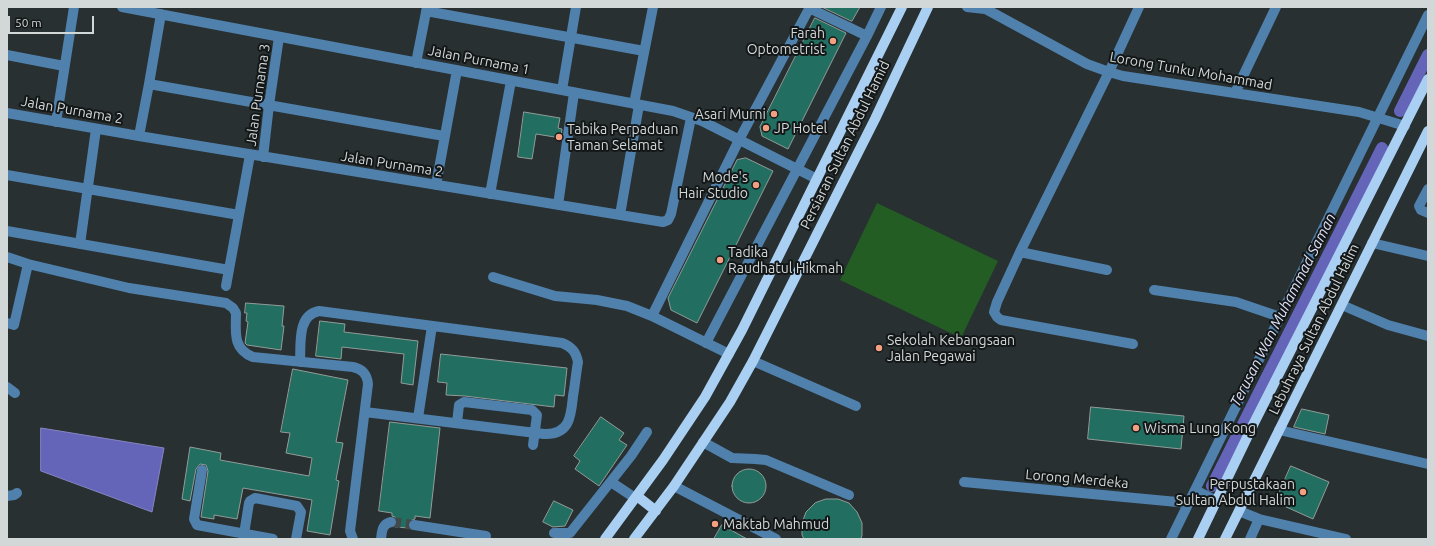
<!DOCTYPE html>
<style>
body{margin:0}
#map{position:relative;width:1435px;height:546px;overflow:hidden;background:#283031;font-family:Ubuntu,sans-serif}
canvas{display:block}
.frame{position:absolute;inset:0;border:8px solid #d2d7d8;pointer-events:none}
.scale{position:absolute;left:8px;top:16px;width:86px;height:18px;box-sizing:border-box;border:2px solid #d2d7d8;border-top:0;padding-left:5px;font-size:12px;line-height:14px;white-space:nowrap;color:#d2d7d8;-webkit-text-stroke:3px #131718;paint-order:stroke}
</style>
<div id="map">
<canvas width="1435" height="546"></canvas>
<div class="frame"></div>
<div class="scale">50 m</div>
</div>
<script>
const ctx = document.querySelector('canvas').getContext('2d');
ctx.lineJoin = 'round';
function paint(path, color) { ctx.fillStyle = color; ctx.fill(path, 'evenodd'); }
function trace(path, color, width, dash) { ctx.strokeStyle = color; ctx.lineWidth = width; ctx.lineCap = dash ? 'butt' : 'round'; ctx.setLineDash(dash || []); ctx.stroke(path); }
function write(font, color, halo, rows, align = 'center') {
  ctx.font = font + ' Ubuntu,sans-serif'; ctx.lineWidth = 4; ctx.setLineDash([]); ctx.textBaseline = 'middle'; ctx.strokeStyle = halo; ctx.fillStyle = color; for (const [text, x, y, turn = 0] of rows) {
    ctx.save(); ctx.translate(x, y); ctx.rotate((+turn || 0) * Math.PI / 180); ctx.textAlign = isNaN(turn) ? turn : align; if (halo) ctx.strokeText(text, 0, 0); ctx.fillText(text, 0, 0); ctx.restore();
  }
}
paint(new Path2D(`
 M 877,203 L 998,261 L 961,338 L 840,280 Z`), '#235d24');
const water = new Path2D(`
 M 41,428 L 164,448 L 152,512 L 41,471 Z`);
paint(water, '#6464b8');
trace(water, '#8586c2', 1);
trace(new Path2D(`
 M 1400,111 L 1428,55
 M 1212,486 L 1382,148`), '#6464b8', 12);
const building = new Path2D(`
 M 822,7 L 860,7 L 852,21 Z
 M 815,18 L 846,33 L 788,149 L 762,136 L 760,127 Z
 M 524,112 L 560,118 L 558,128 L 562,129 L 561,138 L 536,134 L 532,159 L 518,157 Z
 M 746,158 L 773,171 L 697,323 L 671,310 L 668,298 L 737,160 Z
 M 246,303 L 284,306 L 282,326 L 284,326 L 281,350 L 247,345 L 245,343 L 248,322 L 246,321 L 247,313 L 245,313 Z
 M 320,321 L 345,324 L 344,332 L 418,341 L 413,385 L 401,383 L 404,354 L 342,347 L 341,359 L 316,356 Z
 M 441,354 L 567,368 L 564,396 L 555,395 L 554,407 L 465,396 L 446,395 L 447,383 L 438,382 Z
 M 293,369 L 348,380 L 336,442 L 343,443 L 336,480 L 339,481 L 330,535 L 307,531 L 312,500 L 243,488 L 237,519 L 214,515 L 214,519 L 201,517 L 208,471 L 206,465 L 200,464 L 196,469 L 190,501 L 182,499 L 190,447 L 221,453 L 220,460 L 309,476 L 312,458 L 286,453 L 290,433 L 281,432 Z
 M 1091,407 L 1184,416 L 1181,449 L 1088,439 Z
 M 1302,409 L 1329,415 L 1325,434 L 1294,427 Z
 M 601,417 L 624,433 L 619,440 L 627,445 L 599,486 L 575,469 L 580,461 L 574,456 Z
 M 390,422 L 440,428 L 430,518 L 415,516 L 415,519 L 409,521 L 408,524 L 409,528 L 395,527 L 397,520 L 395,517 L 392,516 L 392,513 L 379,511 Z
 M 1291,466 L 1329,482 L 1313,519 L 1275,502 Z
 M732 486a17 17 0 1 1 34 0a17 17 0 1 1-34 0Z
 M 826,499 L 838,499 L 849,503 L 857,512 L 862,523 L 862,535 L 861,539 L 804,539 L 802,535 L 802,523 L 806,512 L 815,503 Z
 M 554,501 L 573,510 L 565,526 L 553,527 L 543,522 Z
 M 722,525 L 747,539 L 714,539 Z`);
paint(building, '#226f61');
trace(building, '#929c99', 1);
trace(new Path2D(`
 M 391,522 L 414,525`), '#42494a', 10, [10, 5]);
trace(new Path2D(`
 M 122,7 L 673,111 L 702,121 L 817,179
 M 967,7 L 985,9
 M 982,7 L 1087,64 L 1109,72 L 1123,76 L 1359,112 L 1405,126
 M 809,8 L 867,36
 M 426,11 L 644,51
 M 7,55 L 64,66
 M 416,63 L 427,7
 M 149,84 L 444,136
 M 562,90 L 576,7
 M 1235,93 L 1276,7
 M 634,104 L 653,7
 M 7,113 L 139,136 L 663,222 L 668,220 L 671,214 L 691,118
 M 56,122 L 74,7
 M 139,136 L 149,84 L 161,14
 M 263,157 L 269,105 L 279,37
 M 7,175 L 239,215
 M 436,185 L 457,70
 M 1428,189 L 1419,206 L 1421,210 L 1428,213
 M 490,194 L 511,81
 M 558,205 L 574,93
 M 620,215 L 639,105
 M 7,231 L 229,270
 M 1372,243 L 1428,256
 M 80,244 L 96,129
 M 1020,252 L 1107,270
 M 7,257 L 28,264 L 129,288 L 226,303 L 233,308 L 236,313 C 236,331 232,349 253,357 L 353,367 C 362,369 367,374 368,384 L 350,531 L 353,539
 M 493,277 L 555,296 L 597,300 L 627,306 L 652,316 L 729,354
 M 226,286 L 250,155
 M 1154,290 L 1236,302 L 1280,317
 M 1342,305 L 1388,325 L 1428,336
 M 652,316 L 739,140 L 810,7
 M 7,323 L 14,325 L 28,264
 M 706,343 L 867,36 L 881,7
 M 1133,344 L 1001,320 L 997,317 L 994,312 L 997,302 L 1020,252 L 1109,72 L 1139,7
 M 753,361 L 856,406
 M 300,362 C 301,344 297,315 319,311 L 562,343 C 572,347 576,352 578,362 C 576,373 575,385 573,396 C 571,416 570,435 544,434 L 365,412
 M 7,387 L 15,393
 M 418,418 L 432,326
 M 457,423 L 459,405 L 464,402 L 532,410 L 537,415 L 533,445
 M 1279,430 L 1428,464
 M 703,442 L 732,458 L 755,459 L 766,460 L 849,495
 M 202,470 L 194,519 L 197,525 L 273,539
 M 611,482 L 635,498
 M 964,482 L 1188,503
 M 674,486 L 776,539
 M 1195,490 L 1217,501
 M 7,496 L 14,495 L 17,493
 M 1239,511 L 1259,519 L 1346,539
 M 414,525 L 486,536 L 485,539
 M 554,533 L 570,533 L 631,456 L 647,432
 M 244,534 L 249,503 L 250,501 L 255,498 L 297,506 L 301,512 L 296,539
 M 381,539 C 382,531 382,524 391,522
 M 1171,539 L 1428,15
 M 1250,539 L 1259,519`), '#5080ac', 10);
trace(new Path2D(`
 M 637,496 L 656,511
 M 605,539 L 663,460 L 705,397 L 742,330 L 902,7
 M 634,539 L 674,486 L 730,402 L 753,361 L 875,119 L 928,7
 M 1198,539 L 1254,423 L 1428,79
 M 1225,539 L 1428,131`), '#a9cff3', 10);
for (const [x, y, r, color] of [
 [833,41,4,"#f3a082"],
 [774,114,4,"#f3a082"],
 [766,128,4,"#f3a082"],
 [559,137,4,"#f3a082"],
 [756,185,4,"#f3a082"],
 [720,260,4,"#f3a082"],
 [879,348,4,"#f3a082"],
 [1136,428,4,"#f3a082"],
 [1303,492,4,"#f3a082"],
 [715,524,4,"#f3a082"]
]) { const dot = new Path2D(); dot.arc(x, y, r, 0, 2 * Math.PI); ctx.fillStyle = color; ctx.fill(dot); trace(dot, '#131718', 1.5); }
write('14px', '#d2d7d8', '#131718', [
 ["Farah",825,33,"right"],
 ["Optometrist",825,49,"right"],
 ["Asari Murni",766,114,"right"],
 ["JP Hotel",774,128],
 ["Tabika Perpaduan",567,129],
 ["Taman Selamat",567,145],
 ["Mode's",748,177,"right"],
 ["Hair Studio",748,193,"right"],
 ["Tadika",728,252],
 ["Raudhatul Hikmah",728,268],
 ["Sekolah Kebangsaan",887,340],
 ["Jalan Pegawai",887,356],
 ["Wisma Lung Kong",1144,428],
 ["Perpustakaan",1295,484,"right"],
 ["Sultan Abdul Halim",1295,500,"right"],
 ["Maktab Mahmud",723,524]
], 'left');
write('14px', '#d2d7d8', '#131718', [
 ["Jalan Purnama 1",479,60,11],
 ["Lorong Tunku Mohammad",1191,71,10],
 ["Jalan Purnama 3",258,95,-82],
 ["Jalan Purnama 2",72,110,10],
 ["Persiaran Sultan Abdul Hamid",845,145,-64],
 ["Jalan Purnama 2",392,164,9],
 ["Lebuhraya Sultan Abdul Halim",1314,329,-64],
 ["Lorong Merdeka",1077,479,5]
]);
write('italic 15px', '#e0e2f9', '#131718', [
 ["Terusan Wan Muhammad Saman",1283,310,-63]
]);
</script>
